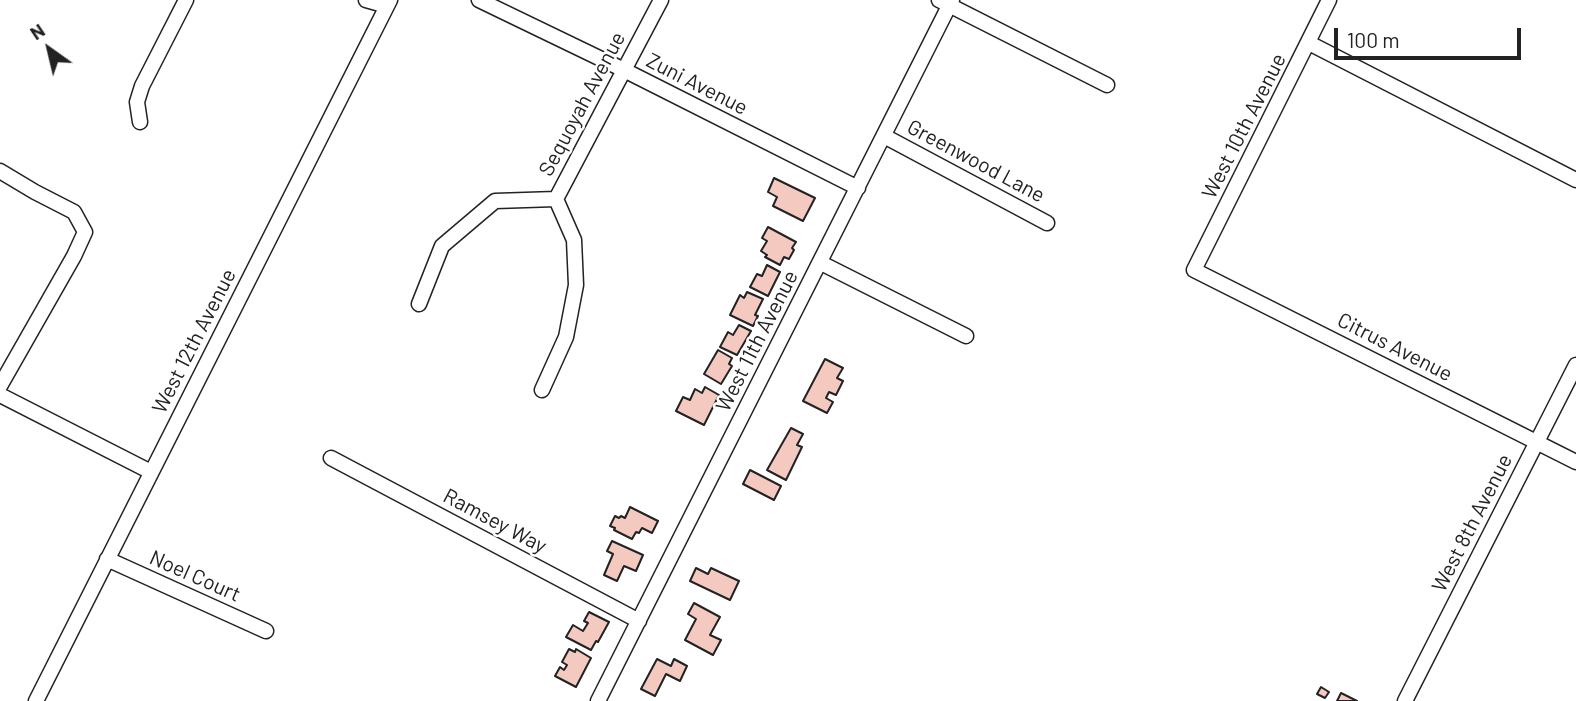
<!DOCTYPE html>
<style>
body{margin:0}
#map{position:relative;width:1576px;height:701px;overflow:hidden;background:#fff;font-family:Barlow,sans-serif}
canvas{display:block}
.north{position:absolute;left:14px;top:14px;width:70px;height:70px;-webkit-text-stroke:5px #fff;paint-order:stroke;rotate:326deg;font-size:19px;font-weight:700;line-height:28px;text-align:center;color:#222}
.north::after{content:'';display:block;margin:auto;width:24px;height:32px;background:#222;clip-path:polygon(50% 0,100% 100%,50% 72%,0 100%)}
.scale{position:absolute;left:1334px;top:28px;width:187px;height:32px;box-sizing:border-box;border:4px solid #222;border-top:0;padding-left:9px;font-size:21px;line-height:24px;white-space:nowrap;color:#222;-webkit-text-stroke:5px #fff;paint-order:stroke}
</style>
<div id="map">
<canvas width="1576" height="701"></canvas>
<div class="north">N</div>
<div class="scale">100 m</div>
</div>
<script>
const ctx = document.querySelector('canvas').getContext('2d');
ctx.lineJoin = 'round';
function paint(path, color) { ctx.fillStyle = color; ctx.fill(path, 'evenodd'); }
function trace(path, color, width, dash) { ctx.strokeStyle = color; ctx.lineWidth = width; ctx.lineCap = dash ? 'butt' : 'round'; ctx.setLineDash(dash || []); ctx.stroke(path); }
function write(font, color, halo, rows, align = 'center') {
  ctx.font = font + ' Barlow,sans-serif'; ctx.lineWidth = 5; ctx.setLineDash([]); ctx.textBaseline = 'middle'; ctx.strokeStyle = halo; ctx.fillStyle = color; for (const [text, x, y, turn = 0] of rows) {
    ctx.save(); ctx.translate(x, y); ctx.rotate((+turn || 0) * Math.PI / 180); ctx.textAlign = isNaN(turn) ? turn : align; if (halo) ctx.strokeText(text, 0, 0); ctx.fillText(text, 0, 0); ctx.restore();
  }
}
const building = new Path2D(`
 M 774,178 L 815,198 L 803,221 L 773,206 L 777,197 L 768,192 Z
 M 768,227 L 796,242 L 792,248 L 794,250 L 789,259 L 784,257 L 780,265 L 765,257 L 767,255 L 761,251 L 767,241 L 762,238 Z
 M 767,265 L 780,272 L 768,296 L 750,287 L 757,274 L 762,276 Z
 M 747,292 L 763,299 L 755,315 L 758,316 L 753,326 L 730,315 L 740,295 L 744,298 Z
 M 739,325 L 751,331 L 737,355 L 720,347 L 728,332 L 733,335 Z
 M 718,350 L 732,358 L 729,364 L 732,366 L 721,384 L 704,374 Z
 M 825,359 L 843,368 L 837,378 L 843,381 L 836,395 L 829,392 L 826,398 L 833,402 L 827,413 L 803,401 Z
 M 705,387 L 719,395 L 704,425 L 676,411 L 683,397 L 690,400 L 695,389 L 702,393 Z
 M 791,428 L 803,434 L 797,445 L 802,447 L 786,480 L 767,470 Z
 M 750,470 L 781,486 L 774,500 L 743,484 Z
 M 630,507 L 658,521 L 652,533 L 642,528 L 639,533 L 636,532 L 632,539 L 614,530 L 615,528 L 610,526 L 615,516 L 619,518 L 621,516 L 625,518 Z
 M 612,541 L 643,555 L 636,571 L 624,566 L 617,581 L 604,575 L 613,554 L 607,551 Z
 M 696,568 L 708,574 L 711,568 L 739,581 L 730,600 L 690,581 Z
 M 694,603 L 720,617 L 710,635 L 721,640 L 713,655 L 685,640 L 696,619 L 688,614 Z
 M 589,612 L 609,622 L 598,642 L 596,641 L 591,650 L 566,637 L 573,625 L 583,631 L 588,623 L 584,621 Z
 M 569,649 L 575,652 L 576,649 L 591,658 L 576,687 L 555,676 L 560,667 L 564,670 L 567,665 L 562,662 Z
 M 657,659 L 671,666 L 674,659 L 687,666 L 680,681 L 666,674 L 655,696 L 641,689 Z
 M 1321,687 L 1329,692 L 1325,698 L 1317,694 Z
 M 1341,693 L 1357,701 L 1337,701 Z`);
paint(building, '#f3c9c0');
trace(building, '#222', 2);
const minor = new Path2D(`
 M 366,0 L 387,6
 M 479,0 L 624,70 L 858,188
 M 939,0 L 1107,85
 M 1329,0 L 1194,270 L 1576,462
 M 1309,43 L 1576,180
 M 140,122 L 137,102 L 142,86 L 186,0
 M 884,136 L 1047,223
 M 0,171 L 35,192 L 74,212 L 85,232 L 74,256 L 0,386
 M 821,263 L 966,336
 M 419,304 L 442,246 L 495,201 L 556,199
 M 542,390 L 566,337 L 576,285 L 574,240 L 556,199 L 661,0
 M 0,395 L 151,472
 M 331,458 L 639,621
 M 107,559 L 266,631
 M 36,701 L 390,0
 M 598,701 L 952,0
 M 1405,701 L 1576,365`);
trace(minor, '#222', 17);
trace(minor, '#fff', 14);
write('21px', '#222', '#fff', [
 ["Zuni Avenue",697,84,27],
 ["Sequoyah Avenue",582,104,-62],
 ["West 10th Avenue",1244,126,-63],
 ["Greenwood Lane",976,161,28],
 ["West 12th Avenue",194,341,-63],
 ["West 11th Avenue",757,341,-63],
 ["Citrus Avenue",1395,347,27],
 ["Ramsey Way",495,521,28],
 ["West 8th Avenue",1472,523,-63],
 ["Noel Court",195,576,24]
]);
</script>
